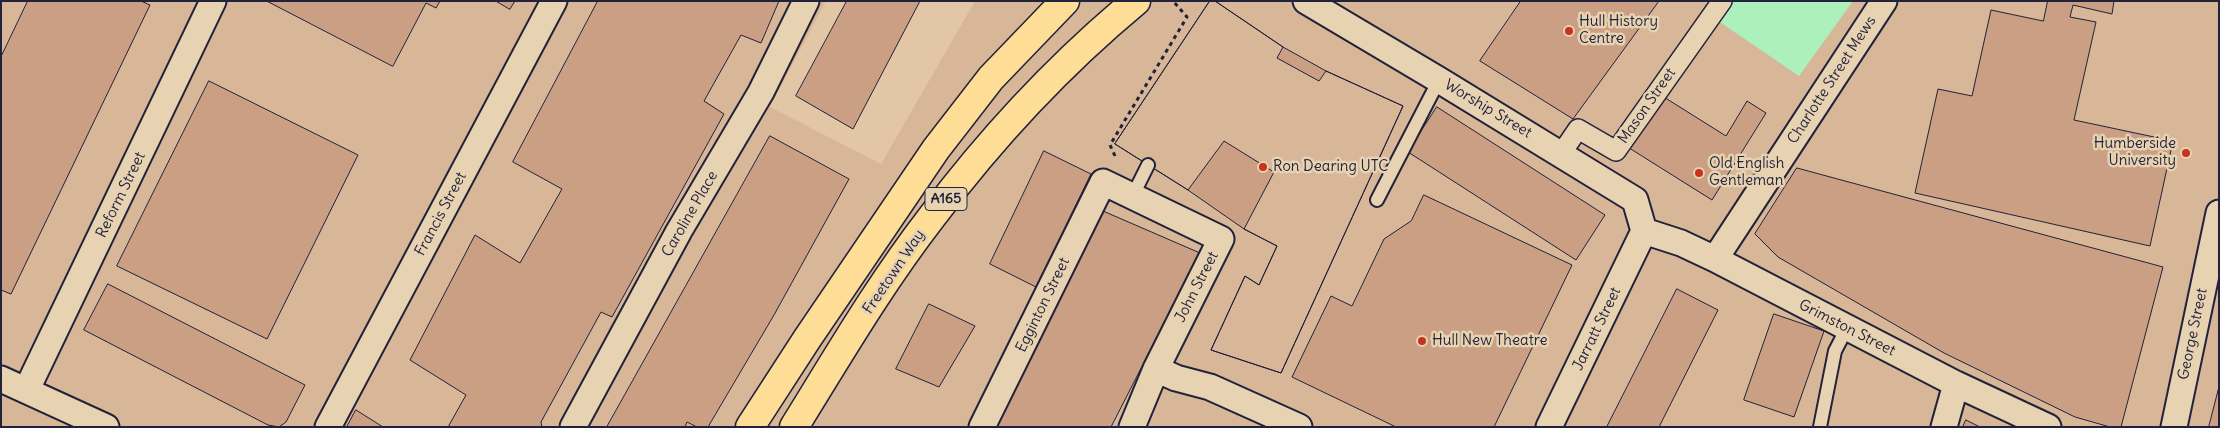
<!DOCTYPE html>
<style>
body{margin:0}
#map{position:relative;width:2220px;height:428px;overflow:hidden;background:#e3c6a5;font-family:Delius,sans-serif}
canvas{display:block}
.frame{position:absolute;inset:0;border:2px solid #22223b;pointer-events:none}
</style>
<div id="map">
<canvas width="2220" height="428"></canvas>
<div class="frame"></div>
</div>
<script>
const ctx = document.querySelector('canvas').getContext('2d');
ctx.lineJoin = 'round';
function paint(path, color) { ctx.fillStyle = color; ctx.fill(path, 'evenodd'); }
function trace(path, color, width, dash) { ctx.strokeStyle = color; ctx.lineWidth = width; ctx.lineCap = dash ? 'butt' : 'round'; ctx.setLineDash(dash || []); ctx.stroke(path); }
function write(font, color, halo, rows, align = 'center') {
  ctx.font = font + ' Delius,sans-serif'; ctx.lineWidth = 5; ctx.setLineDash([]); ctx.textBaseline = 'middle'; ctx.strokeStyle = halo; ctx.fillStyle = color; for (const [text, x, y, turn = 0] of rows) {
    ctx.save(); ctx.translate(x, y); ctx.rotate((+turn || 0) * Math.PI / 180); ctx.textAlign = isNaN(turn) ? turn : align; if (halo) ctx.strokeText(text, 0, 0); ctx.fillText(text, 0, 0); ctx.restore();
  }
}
paint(new Path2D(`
 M 1,1 L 826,1 L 770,107 L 881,164 L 975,1 L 2219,1 L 2219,427 L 1,427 Z`), '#d8b799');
paint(new Path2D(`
 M 1722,1 L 1853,1 L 1799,76 L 1711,16 Z`), '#acf0bb');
const building = new Path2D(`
 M 28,1 L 141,1 L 150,5 L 11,294 L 1,290 L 1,57 Z
 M 267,1 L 440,1 L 436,8 L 426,3 L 393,66 Z
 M 496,1 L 515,1 L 510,9 Z
 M 598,1 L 779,1 L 761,43 L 741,35 L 704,101 L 724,114 L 612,317 L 601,312 L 541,422 L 542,427 L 448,427 L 466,395 L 410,360 L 475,235 L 520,263 L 562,189 L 513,162 Z
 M 847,1 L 920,1 L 853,129 L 796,96 Z
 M 1210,1 L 1215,1 L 1283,47 L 1326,71 L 1403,106 L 1281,373 L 1211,350 L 1245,276 L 1259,285 L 1277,246 L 1244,229 L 1188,190 L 1115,144 Z
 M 1210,1 L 1215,1 L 1283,47 L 1277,58 L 1319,81 L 1326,71 L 1403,106 L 1281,373 L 1211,350 L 1245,276 L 1259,285 L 1277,246 L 1244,229 L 1274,172 L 1224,141 L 1188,190 L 1115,144 Z
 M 1521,1 L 1659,1 L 1573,119 L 1480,61 Z
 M 2048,1 L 2114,1 L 2112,14 L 2073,5 L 2070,17 L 2096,22 L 2074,120 L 2173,141 L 2150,246 L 1915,193 L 1938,89 L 1972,96 L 1991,10 L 2043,21 Z
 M 209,81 L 358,155 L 267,339 L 117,266 Z
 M 1659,94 L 1726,136 L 1747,101 L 1766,113 L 1712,200 L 1626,146 Z
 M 1437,107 L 1605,215 L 1576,260 L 1408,152 Z
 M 770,136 L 849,179 L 774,315 L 708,427 L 697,427 L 687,422 L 685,427 L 607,427 Z
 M 1044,151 L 1091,174 L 1036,287 L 990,264 Z
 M 1797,168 L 2163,267 L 2121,427 L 2110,427 L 2075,417 L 1944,353 L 1778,257 L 1755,234 Z
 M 1424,195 L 1572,265 L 1494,427 L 1396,427 L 1292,377 L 1331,296 L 1352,306 L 1384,239 L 1411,221 Z
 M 1103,211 L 1200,253 L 1111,427 L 996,427 Z
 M 108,284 L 305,385 L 286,422 L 279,427 L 268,425 L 84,330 Z
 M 1677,289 L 1718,310 L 1659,427 L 1607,427 Z
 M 929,304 L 975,326 L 939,387 L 896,369 Z
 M 1774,314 L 1824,331 L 1794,417 L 1744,400 Z
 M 2219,387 L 2219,427 L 2209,427 Z
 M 356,410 L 383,427 L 347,427 Z
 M 1966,420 L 1980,427 L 1963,427 Z`);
paint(building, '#ca9f84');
trace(building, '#22223b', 1);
const service = new Path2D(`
 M 1132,197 L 1148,165
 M 1377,200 L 1439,80
 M 1820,427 L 1835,351 L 1847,328`);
const pedestrian = new Path2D(`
 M 1561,154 L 1578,129 L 1616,151 L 1722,1`);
const minor = new Path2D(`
 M 1306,1 L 1439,80 L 1635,200 L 1644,231
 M 1644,231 L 1681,243 L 1715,259 L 1956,384 L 2048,427
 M 1715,259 L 1884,1
 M 1156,369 L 1176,378 L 1210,387 L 1299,427
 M 1,379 L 106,427
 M 27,389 L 213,1
 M 328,427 L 554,1
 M 573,427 L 679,231 L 761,92 L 806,1
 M 982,427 L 1103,182 L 1221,239 L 1156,369 L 1132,427
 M 1549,427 L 1644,231
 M 1944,427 L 1956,384
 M 2174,427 L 2219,213`);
const trunk = new Path2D(`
 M 750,427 L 807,339 L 936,149 L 991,78 L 1065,1
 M 794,427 C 838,356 880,284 931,218 C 991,138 1059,65 1136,1`);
trace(service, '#22223b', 16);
trace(pedestrian, '#22223b', 22);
trace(minor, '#22223b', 29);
trace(trunk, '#22223b', 31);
trace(new Path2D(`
 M 1115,156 L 1110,145 L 1187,17 L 1173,1`), '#22223b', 3, [4, 4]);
trace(service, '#e7d2b1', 12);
trace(pedestrian, '#e7d2b1', 19);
trace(minor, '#e7d2b1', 25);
trace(trunk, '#fedd96', 28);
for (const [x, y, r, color] of [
 [1569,31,5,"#c8321e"],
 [2186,153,5,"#c8321e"],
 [1263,167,5,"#c8321e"],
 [1699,173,5,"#c8321e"],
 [1422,341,5,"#c8321e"]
]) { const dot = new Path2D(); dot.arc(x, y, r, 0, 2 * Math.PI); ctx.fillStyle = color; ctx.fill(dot); trace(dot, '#e7d2b1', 2); }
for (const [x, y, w] of [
 [946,199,42]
]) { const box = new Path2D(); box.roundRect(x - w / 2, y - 11.5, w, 23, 4); ctx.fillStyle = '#e7d2b1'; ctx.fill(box); trace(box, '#22223b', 1); }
write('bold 14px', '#22223b', null, [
 ["A165",946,199]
]);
write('15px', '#22223b', '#e7d2b1', [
 ["Hull History",1579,22],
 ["Centre",1579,39],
 ["Humberside",2176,144,"right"],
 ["University",2176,161,"right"],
 ["Old English",1709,164],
 ["Gentleman",1709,181],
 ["Ron Dearing UTC",1273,167],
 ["Hull New Theatre",1432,341]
], 'left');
write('15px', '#22223b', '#e7d2b1', [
 ["Charlotte Street Mews",1832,80,-57],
 ["Mason Street",1647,106,-55],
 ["Worship Street",1488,109,31],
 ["Reform Street",121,195,-64],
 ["Francis Street",441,214,-62],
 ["Caroline Place",690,214,-60],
 ["Freetown Way",894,272,-56],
 ["John Street",1197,287,-63],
 ["Egginton Street",1043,305,-64],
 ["Grimston Street",1847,328,27],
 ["Jarratt Street",1597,329,-64],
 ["George Street",2193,334,-78]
]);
</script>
